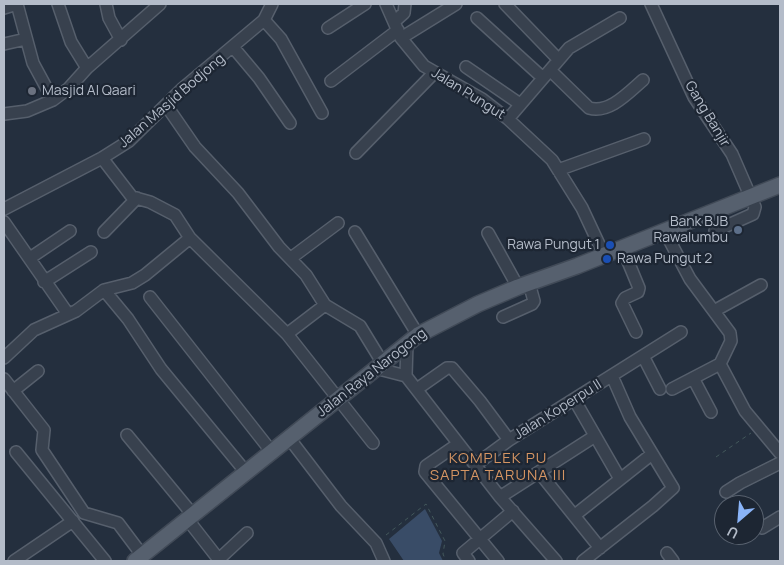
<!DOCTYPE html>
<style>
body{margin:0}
#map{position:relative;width:784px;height:565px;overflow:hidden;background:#242f3e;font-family:Manrope,sans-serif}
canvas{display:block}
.frame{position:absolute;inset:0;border:5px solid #b4bcc9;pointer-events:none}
.north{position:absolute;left:714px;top:495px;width:50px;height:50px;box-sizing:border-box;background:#1d2633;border:1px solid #59626f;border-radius:50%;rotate:207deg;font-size:14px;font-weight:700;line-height:20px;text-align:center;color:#b4bcc9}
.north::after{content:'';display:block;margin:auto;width:18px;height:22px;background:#8ab4f8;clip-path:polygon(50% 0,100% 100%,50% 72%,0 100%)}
</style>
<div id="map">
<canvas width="784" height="565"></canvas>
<div class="frame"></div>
<div class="north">U</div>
</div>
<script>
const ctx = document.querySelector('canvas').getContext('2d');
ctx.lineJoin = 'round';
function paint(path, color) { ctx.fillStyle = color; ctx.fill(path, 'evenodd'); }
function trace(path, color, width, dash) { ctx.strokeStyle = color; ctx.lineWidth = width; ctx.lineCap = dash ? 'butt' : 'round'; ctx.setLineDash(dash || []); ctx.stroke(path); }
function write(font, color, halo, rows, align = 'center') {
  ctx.font = font + ' Manrope,sans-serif'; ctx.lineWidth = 4.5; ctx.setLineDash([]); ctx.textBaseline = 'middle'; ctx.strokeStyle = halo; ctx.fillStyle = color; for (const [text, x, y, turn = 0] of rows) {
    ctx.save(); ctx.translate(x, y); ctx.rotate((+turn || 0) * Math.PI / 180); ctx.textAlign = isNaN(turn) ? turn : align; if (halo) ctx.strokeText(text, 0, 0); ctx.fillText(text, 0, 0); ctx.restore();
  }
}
paint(new Path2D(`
 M 425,509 L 442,541 L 439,553 L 443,561 L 404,561 L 389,539 Z`), '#394c67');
const minor = new Path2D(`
 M 17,4 L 33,63 L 53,100
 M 58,4 L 71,42 L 87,68
 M 106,4 L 109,18 L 121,40
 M 386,4 L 401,38 L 424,66 L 482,99 L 508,119 L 552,160 L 582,208 L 604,255
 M 505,4 L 558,59
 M 651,4 L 694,97 L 732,154 L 755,207 L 753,214 L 715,231
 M 4,8 L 17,4
 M 477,18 L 543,78
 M 264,20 L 281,39 L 322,113
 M 394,22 L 404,13 L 405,4
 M 328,28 L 365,4
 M 401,38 L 456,4
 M 4,44 L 26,39
 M 233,47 L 259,78 L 290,123
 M 466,67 L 520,104
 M 551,71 L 589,108 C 609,114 628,93 643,80
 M 331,81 L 398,30
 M 166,105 L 195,147 L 238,193 L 279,247 L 306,275 L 325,305 L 360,326 L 382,362
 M 4,114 L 27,111 L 53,100 L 69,88 L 87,68 L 160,4
 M 508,119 L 569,48 L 620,18
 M 356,153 L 434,73
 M 102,158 L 132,197 L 150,202 L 175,215 L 190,238 L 287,334 L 373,443
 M 558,170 L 644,139
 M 4,209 L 102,158 L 129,141 L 183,88 L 264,20 L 272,4
 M 4,222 L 68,314
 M 664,230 L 690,279 L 730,333 L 731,341 L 720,364 L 745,411 L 780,453
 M 104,232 L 137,198
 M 355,232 L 418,335
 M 488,233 L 518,287
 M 622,247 L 639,288 L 638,292 L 625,298 L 622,303 L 636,332
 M 30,258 L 70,231
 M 291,258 L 338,223
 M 44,282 L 91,252
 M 104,290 L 128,319 L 161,369 L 245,471
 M 150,297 L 271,451
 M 714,311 L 761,285
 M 503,317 L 532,304 L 534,301 L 529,283
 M 287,334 L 325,305
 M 643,356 L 660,389
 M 4,358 L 34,330 L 76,311 L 104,290 L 132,283 L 145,275 L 190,238
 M 375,368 L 406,376 L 500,497 L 556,561
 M 406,376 L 407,343
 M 693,378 L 711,412
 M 4,379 L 44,430 L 42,450 L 84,513 L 118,523 L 142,555
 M 417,389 L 447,368 L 452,368 L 480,401 L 509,440
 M 672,389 L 720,364
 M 13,391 L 38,371
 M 574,399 L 620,479
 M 127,435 L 193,515
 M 289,438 L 341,506 L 376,543 L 384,561
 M 458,444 L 426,466 L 425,472 L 498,561
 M 16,452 L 105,561
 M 475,465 L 509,440 L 681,332
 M 539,472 L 600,548
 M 726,492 L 740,483 L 780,463
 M 500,497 L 595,436
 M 575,515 L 652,454
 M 188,520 L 220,561
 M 762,528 L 780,517
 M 667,553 L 673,561
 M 218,560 L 247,533
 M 14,561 L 73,521
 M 469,561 L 463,553 L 513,511
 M 583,561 L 653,506 L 673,488 L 630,417 L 612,376`);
const major = new Path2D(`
 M 135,561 L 418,335 L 478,304 L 518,287 L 577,266 L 780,185`);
trace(minor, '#565f6c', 14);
trace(major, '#414a57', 18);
trace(new Path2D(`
 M 716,457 L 751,433
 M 386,535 L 426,504 L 445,541 L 443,554 L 446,561`), '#44595c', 1, [4, 4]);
trace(minor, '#38414e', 11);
trace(major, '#56606e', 15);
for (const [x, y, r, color] of [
 [32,91,5,"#6b7280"],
 [738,230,5,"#5c6f8a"],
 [610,245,5,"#1a4fb4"],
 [607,259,5,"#1a4fb4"]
]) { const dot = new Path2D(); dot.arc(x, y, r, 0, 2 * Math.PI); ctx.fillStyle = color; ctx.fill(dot); trace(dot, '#1d2633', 2); }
write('14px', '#b4bcc9', '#1d2633', [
 ["Masjid Al Qaari",42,91],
 ["Bank BJB",728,222,"right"],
 ["Rawalumbu",728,238,"right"],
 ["Rawa Pungut 1",600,245,"right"],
 ["Rawa Pungut 2",617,259]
], 'left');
write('14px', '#b4bcc9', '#1d2633', [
 ["Jalan Pungut",468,94,32],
 ["Jalan Masjid Bodjong",172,101,-41],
 ["Gang Banjir",707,114,59],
 ["Jalan Raya Narogong",372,373,-38],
 ["Jalan Koperpu II",558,410,-32]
]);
ctx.letterSpacing = '1px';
write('15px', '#d59563', '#1d2633', [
 ["KOMPLEK PU",498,459],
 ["SAPTA TARUNA III",498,476]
]);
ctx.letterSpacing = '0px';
</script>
